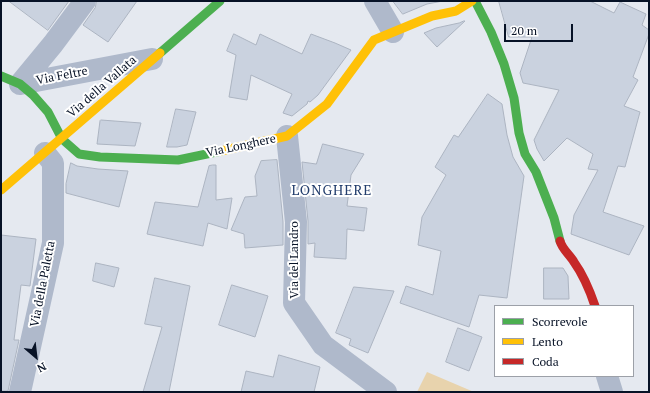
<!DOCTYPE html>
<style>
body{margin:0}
#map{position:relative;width:650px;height:393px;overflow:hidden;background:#e5e9f0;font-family:"PT Serif",serif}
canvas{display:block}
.frame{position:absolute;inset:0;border:2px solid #071226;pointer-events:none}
.legend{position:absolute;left:494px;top:305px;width:140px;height:72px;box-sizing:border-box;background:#fff;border:1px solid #9ca0a8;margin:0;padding:5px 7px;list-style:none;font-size:12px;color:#071226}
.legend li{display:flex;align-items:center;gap:8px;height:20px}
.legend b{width:20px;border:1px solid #9ca0a8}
.north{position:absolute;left:16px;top:337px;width:40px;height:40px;-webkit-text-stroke:3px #fff;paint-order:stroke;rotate:152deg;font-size:11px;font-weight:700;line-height:16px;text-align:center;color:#071226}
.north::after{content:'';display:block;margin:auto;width:14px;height:18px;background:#071226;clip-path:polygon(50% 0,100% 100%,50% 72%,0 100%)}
.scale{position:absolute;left:504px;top:24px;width:69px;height:18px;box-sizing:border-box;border:2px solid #071226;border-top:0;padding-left:5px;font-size:12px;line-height:14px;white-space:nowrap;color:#071226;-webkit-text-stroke:3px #fff;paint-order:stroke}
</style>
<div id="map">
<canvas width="650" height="393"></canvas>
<div class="frame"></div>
<ul class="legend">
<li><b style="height:5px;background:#4caf50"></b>Scorrevole</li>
<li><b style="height:5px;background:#ffc107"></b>Lento</li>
<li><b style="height:5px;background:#c62828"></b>Coda</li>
</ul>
<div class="north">N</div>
<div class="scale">20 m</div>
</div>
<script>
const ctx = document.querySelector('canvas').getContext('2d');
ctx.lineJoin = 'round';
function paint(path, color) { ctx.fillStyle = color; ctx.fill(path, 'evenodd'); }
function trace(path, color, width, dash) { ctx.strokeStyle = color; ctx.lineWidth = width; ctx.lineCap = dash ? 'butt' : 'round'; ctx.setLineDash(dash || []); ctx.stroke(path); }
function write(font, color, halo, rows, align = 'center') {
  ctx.font = font + ' "PT Serif",serif'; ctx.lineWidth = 4; ctx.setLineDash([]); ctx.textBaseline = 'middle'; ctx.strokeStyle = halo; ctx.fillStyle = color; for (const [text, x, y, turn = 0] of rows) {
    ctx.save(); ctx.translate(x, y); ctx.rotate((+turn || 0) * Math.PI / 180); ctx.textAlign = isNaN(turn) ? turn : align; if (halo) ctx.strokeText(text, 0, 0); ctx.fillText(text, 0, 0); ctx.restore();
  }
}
paint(new Path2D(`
 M 427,372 L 474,392 L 417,392 Z`), '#e8d3ad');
const building = new Path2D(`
 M 9,1 L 69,1 L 48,30 Z
 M 97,1 L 137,1 L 108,42 L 83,25 L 95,8 Z
 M 393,1 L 443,1 L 427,4 L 403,14 Z
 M 499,1 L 590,1 L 614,13 L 620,2 L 646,14 L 642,25 L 649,30 L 649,34 L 633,77 L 638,80 L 624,106 L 640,112 L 625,167 L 618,166 L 603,212 L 644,226 L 629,255 L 571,234 L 574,215 L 598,170 L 588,169 L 593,154 L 567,138 L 544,161 L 537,149 L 534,140 L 559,90 L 523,83 L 520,73 L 532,37 L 509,37 Z
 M 464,21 L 465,21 L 437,47 L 424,33 L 436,28 L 459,23 Z
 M 234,34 L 256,45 L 260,34 L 302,54 L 311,34 L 335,43 L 351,50 L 318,95 L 310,102 L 308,101 L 307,104 L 292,116 L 283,113 L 292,94 L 251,75 L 247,100 L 229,97 L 236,55 L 227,51 Z
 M 488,94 L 502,104 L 507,135 L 513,157 L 524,176 L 507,298 L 479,295 L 469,327 L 400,303 L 406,286 L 433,295 L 441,251 L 418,245 L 422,217 L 446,175 L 435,167 L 454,135 L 458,137 Z
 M 176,109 L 196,112 L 187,145 L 177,147 L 167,147 Z
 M 101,120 L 141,123 L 135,146 L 97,144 L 100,121 Z
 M 323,144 L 364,154 L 351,175 L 347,206 L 367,208 L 364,231 L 347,229 L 346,259 L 314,257 L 315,243 L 308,244 L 308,221 L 302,162 L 316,164 Z
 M 277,160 L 283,222 L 283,245 L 245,248 L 244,234 L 231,230 L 245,197 L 257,196 L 255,176 L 261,161 Z
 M 71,163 L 77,166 L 98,169 L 128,171 L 119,207 L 66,193 L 66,184 Z
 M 213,165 L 216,165 L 216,200 L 232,198 L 227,229 L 208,223 L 203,246 L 147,234 L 155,202 L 198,207 L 209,166 Z
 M 1,235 L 36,239 L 30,286 L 21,285 L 14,340 L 19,340 L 8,391 L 1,391 Z
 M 96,263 L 119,268 L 114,287 L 93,281 Z
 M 544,268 L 563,268 L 568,276 L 569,299 L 544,299 Z
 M 155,278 L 190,286 L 169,392 L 143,392 L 162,327 L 145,324 Z
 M 232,285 L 268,296 L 255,337 L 219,325 Z
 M 354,287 L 394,291 L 368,353 L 349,345 L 351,339 L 336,333 Z
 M 458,328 L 482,337 L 469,371 L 446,362 Z
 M 279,355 L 320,367 L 314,392 L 241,392 L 246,371 L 273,377 Z`);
paint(building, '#cad2df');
trace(building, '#acb4c1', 1);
trace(new Path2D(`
 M 375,1 L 393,32
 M 20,84 L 152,59
 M 20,84 L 53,44 L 85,1
 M 287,136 L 296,222 L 294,303 L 323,345 L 386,392
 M 607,376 L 612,392
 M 20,392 L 53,243 L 53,163 L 45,153`), '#afb9cb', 22);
trace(new Path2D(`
 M 475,1 L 491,32 L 504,64 L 514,98 L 519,133 L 525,154 L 536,172 L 554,218 L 560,241
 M 160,53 L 220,1
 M 1,76 L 20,84 L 33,95 L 48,112 L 62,139 L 79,154 L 100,157 L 178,160 L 221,151`), '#4caf50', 9);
trace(new Path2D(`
 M 221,151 L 287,136 L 327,104 L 374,40 L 432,16 L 456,11 L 472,1
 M 1,190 L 160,53`), '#ffc107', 9);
trace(new Path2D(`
 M 560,241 C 562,249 570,255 574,262 C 584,276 590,291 595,306`), '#c62828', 9);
write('12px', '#071226', '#fff', [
 ["Via Feltre",62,76,-11],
 ["Via della Vallata",102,87,-41],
 ["Via Longhere",241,146,-12],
 ["Via del Landro",295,260,-90],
 ["Via della Paletta",43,284,-79]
]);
ctx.letterSpacing = '1px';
write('14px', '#223d6c', '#fff', [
 ["LONGHERE",332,191]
]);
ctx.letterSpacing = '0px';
</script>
